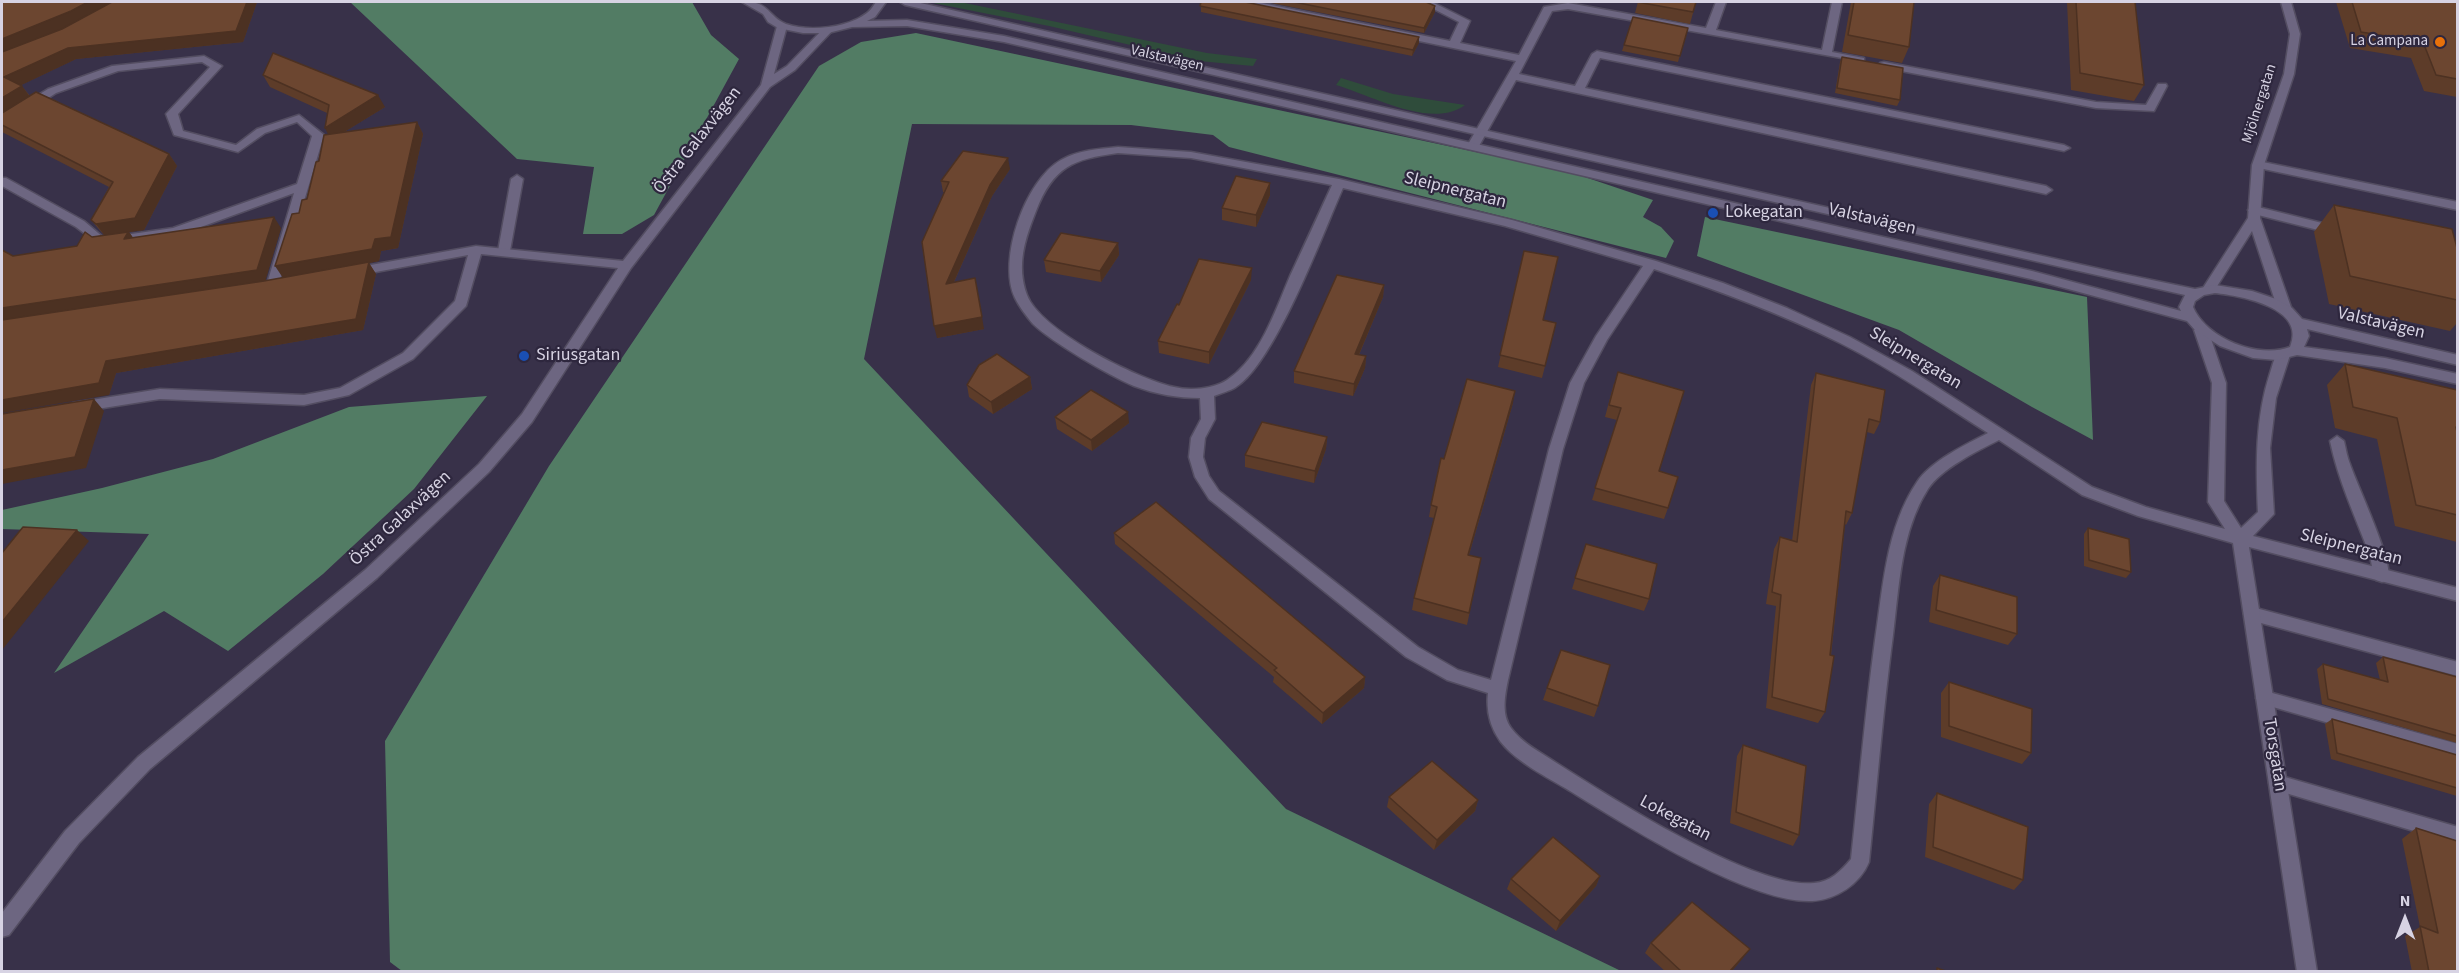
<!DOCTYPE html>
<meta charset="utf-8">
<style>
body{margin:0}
#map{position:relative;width:2459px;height:973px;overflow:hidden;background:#383149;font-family:"Source Sans 3",sans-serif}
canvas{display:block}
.frame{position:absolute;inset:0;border:3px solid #d7d3e3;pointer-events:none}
.north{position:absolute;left:2375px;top:889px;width:60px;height:60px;-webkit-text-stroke:4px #2e273e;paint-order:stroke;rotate:0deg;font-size:16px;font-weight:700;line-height:24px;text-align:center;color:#d7d3e3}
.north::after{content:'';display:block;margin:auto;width:21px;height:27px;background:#d7d3e3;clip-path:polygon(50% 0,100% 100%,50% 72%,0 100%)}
</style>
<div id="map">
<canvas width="2459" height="973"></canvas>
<div class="frame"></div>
<div class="north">N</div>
</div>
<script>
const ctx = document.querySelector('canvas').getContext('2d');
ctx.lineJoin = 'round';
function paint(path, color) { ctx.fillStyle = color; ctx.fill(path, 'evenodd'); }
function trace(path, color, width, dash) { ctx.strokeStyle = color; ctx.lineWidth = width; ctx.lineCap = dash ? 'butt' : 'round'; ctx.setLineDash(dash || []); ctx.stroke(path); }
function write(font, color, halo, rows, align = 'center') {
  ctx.font = font + ' "Source Sans 3",sans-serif'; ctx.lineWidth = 4.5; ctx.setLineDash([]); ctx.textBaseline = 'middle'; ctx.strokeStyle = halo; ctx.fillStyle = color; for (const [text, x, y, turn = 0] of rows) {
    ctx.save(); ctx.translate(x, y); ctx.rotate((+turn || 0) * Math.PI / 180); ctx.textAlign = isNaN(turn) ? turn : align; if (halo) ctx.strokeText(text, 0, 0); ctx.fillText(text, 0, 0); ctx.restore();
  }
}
paint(new Path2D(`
 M 928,2 L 960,2 L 1207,53 L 1257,59 L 1253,66 L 1199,61 L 1049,26 Z
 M 1341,78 L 1393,94 L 1465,105 C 1432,130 1371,95 1336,85 Z`), '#2f4c3b');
paint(new Path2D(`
 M 350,2 L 692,2 L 711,35 L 739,59 L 654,215 L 622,234 L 583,234 L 594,167 L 517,159 Z
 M 916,33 L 1570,172 L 1653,200 L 1643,217 L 1661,227 L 1674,241 L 1666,258 L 1229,147 L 1213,135 L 1131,125 L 912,124 L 864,359 L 1286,809 L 1621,971 L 402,971 L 390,962 L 385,741 L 549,466 L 819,66 L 861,42 Z
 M 1705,217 L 2087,297 L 2093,440 L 2032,407 L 1899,330 L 1697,256 Z
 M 487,396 L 414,489 L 323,574 L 228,651 L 164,611 L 54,673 L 149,534 L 2,529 L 2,510 L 102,488 L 213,459 L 349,407 Z`), '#527c64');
const service = new Path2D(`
 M 1240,2 L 1257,2 L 1450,41 L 1459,22 L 1420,2 L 1432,2 L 1470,21 L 1460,43 L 1519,55 L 1544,7 L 1568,3 L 1706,28 L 1716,2 L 1726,2 L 1716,30 L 1822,50 L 1832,2 L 1842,2 L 1832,52 L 1864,58 L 1864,62 L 1568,9 L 1552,11 L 1519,74 L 1575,86 L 1592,54 L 1597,51 L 2064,145 L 2070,148 L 2064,151 L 1600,58 L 1585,88 L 2046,186 L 2052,190 L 2046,194 L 1516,80 L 1479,146 L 1473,149 L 1467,146 L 1516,61 L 1245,5 Z
 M 1884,62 L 2096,102 L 2146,105 L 2158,84 L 2166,84 L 2167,86 L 2154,111 L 2096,108 L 1880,67 L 1880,63 Z
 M 2258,161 L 2458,202 L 2458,210 L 2254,167 L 2254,163 Z
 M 517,175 L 523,179 L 510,251 L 504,255 L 498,251 L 511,179 Z
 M 2254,206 L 2342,228 L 2344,231 L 2338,235 L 2250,213 L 2248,210 Z
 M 2337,436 L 2344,441 C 2346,449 2347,457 2350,464 C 2357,485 2395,565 2388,580 L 2382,582 L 2376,580 C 2372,572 2372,562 2369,553 C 2355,516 2338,480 2330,441 Z
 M 2252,607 L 2458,662 L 2458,676 L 2246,619 L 2244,614 L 2246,609 Z
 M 2265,691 L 2458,744 L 2458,760 L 2259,703 L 2256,698 L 2259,693 Z
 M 2278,775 L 2458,827 L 2458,844 L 2272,789 L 2269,783 L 2272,777 Z`);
const minor = new Path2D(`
 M 2281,2 L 2291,2 L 2300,34 L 2294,74 L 2264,165 L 2260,218 L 2292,310 L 2285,314 L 2278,310 L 2252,231 L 2214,291 L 2204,291 L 2203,288 L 2248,218 L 2252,165 L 2284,74 L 2290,34 Z
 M 782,23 L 787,26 L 774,74 L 787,66 L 824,28 L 833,30 L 795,70 L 770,87 L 631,268 L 532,422 L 489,472 L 377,578 L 150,769 L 79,843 L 9,935 L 2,937 L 2,913 L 65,831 L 138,757 L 365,570 L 479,464 L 522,414 L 618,268 L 481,254 L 466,306 L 413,359 L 349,395 L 304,405 L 160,399 L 78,412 L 73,411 L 71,407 L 73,403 L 160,389 L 304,395 L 340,388 L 403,353 L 455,301 L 468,255 L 354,276 L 349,275 L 348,272 L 349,269 L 354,268 L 476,246 L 623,261 L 761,85 L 777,26 Z
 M 204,56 L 222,66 L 178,114 L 183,131 L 236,145 L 257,129 L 299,115 L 324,135 L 277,290 L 267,290 L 266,287 L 294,193 L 179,235 L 101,246 L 76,227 L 2,186 L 2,178 L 6,178 L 84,221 L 104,238 L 173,228 L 297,184 L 312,136 L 297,122 L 265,133 L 238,152 L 174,135 L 166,114 L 210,67 L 202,62 L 118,71 L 56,93 L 2,128 L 2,117 L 48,89 L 112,66 Z
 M 1118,147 L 1191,152 L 1339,179 L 1512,220 L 1656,261 L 1723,283 L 1787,308 L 1850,337 L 1912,371 L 2092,487 L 2146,507 L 2225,529 L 2208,502 L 2212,383 L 2194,330 L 2201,326 L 2208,330 L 2226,383 L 2224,501 L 2241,528 L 2258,512 C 2256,464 2255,419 2270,373 C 2273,365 2274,353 2283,350 L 2288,352 L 2290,355 L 2276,398 L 2270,448 L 2274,514 L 2253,536 L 2458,588 L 2458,601 L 2249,547 L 2317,972 L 2297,972 L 2233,543 L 2138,516 L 2082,495 L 1999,440 C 1977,451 1941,469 1928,489 C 1901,531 1899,587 1893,635 C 1883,710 1877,786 1869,862 C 1860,884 1836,900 1812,901 C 1750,904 1625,825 1570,791 C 1547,777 1516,762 1500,741 C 1490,727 1486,710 1488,693 L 1447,680 L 1406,657 L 1209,499 L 1195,477 L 1189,457 L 1191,438 L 1201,419 L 1200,398 C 1177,398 1155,394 1134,386 C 1108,375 1053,343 1033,324 C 1027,317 1019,306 1015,298 C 997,260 1025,180 1061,160 C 1078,150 1099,149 1118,147 ZM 1118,153 L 1191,158 L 1332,185 C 1318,216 1304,246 1290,276 C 1275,311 1260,358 1227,380 C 1213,389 1190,391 1174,387 C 1137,379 1041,331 1027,295 C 1016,265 1025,239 1036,211 C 1053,167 1073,159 1118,153 ZM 1343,188 L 1505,226 L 1643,266 L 1596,336 L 1570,383 L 1549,449 L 1491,680 L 1458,670 L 1418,647 L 1219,491 L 1209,476 L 1203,457 L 1205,438 L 1215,419 L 1214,396 C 1221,393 1230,391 1236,387 C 1275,363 1323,233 1343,188 ZM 1654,269 C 1717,290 1780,313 1840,343 C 1892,369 1939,402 1988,433 C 1966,444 1930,462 1917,482 C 1886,528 1883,587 1875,640 C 1865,713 1859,786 1851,859 C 1841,871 1830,882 1814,883 C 1793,885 1771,877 1751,870 C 1687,845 1613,799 1555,762 C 1540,752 1522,743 1511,728 C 1501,714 1505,695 1508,680 L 1563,449 L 1584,383 L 1607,340 Z`);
const tertiary = new Path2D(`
 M 742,2 C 769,0 768,17 786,24 C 809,32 848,28 867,13 C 871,10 874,5 876,2 L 886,2 L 875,17 L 867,21 L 907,20 L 1004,36 L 2032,271 L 2181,311 L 2179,307 L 2185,295 L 905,5 L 900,2 L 916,2 L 2118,273 L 2195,289 L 2215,285 L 2252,291 L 2276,299 L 2292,308 L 2302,319 L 2458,355 L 2458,365 L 2307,329 L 2309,336 L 2304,347 L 2385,358 L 2458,374 L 2458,384 L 2385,368 L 2297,355 L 2277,360 L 2253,358 L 2220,346 L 2195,330 L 2187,321 L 2031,279 L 1004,42 L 907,26 L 852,27 L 828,33 L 803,33 L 778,28 L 768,22 L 763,14 ZM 2215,293 C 2242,296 2307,308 2290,347 C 2258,359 2207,339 2193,307 L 2195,301 L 2204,295 Z`);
trace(service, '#534d61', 3);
trace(minor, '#534d61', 3);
trace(tertiary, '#534d61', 3);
paint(service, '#6d6681');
paint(minor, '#6d6681');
paint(tertiary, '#6d6681');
paint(new Path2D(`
 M 2,2 L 257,2 L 243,42 L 76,59 L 21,85 L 30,96 L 169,154 L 177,166 L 144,230 L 129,232 L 133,238 L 281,228 L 265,281 L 283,278 L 299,213 L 307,199 L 328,134 L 327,113 L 270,87 L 263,75 L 385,107 L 344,132 L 417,122 L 423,134 L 398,248 L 381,251 L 379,261 L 369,263 L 376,274 L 363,330 L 116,373 L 109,395 L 13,256 L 77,246 L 92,237 L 104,235 L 91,220 L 109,187 L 2,132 Z
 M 1201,2 L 1419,37 L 1419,43 L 1412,56 L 1201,12 Z
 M 1266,2 L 1426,2 L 1435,12 L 1424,33 Z
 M 1638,2 L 1696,2 L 1690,24 L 1635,13 Z
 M 1851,2 L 1914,2 L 1909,47 L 1902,63 L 1842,52 Z
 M 2067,2 L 2135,2 L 2144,85 L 2134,101 L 2071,90 Z
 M 2336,2 L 2457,2 L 2457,97 L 2424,91 L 2411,58 L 2350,48 Z
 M 1688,28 L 1678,62 L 1622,51 L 1624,45 Z
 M 1842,57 L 1900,100 L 1897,106 L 1835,93 L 1840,62 Z
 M 1010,169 L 992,196 L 954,282 L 984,329 L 937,338 L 944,192 L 943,192 L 941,181 Z
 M 1270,183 L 1270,195 L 1256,227 L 1222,220 L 1222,208 Z
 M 2334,205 L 2457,248 L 2457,323 L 2450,331 L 2329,304 L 2314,232 Z
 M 1118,243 L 1119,255 L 1101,282 L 1046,272 L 1044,260 Z
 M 1524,251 L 1543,320 L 1556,323 L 1542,378 L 1498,367 Z
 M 1251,280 L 1209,364 L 1159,353 L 1158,341 L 1179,305 Z
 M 1384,285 L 1383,297 L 1359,355 L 1366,356 L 1365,368 L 1353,396 L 1294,383 L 1294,371 Z
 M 2345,364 L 2457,390 L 2457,542 L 2395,526 L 2377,439 L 2335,428 L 2327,385 Z
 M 1816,373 L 1880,422 L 1874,434 L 1867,432 L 1852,513 L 1846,525 L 1845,524 L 1825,712 L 1818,723 L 1766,708 L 1776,606 L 1766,604 L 1774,549 L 1780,537 L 1792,541 L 1811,385 Z
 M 1030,377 L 1032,389 L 993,414 L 969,397 L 967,385 Z
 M 1614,383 L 1659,471 L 1668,508 L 1664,519 L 1592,500 L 1617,420 L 1605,417 Z
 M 1513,403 L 1469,555 L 1481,558 L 1467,625 L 1412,610 L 1414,598 L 1434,518 L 1429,517 L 1431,505 L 1444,459 Z
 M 1055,417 L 1129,423 L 1092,451 L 1057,429 Z
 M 1327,437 L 1326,449 L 1314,483 L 1245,467 L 1245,455 Z
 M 2088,528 L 2131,572 L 2126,578 L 2084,566 L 2084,534 Z
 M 1114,533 L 1365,677 L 1364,688 L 1322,724 L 1273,682 L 1274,677 L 1115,544 Z
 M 1586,544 L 1649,599 L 1644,611 L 1572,589 Z
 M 1940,575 L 2017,634 L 2008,645 L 1929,622 L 1933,586 Z
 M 2383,657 L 2457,677 L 2457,743 L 2322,704 L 2317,669 L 2323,664 L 2380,680 L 2376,663 Z
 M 1949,682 L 2031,753 L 2022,764 L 1941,737 L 1941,693 Z
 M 1547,688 L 1598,706 L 1594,717 L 1543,700 Z
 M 2332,719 L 2457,755 L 2457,796 L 2331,759 L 2325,724 Z
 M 1743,745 L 1799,835 L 1793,846 L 1730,823 L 1737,756 Z
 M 1937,793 L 2023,880 L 2014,890 L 1925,857 L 1929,804 Z
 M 1389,797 L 1478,800 L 1475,811 L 1434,850 L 1387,807 Z
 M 2416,828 L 2457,972 L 2412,972 L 2405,936 L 2420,927 L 2402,839 Z
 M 1600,876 L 1596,886 L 1556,931 L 1507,889 L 1511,879 Z
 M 1651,943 L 1743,958 L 1731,972 L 1666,972 L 1645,953 Z`), '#5d3c29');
paint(new Path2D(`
 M 88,2 L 114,2 L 79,22 L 2,54 L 2,39 Z
 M 247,2 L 257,2 L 243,42 L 76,59 L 13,89 L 4,77 L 68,48 Z
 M 1435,6 L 1435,12 L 1424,33 L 1424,28 Z
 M 1419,37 L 1419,43 L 1412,56 L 1413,50 Z
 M 22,86 L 30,97 L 2,115 L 2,98 Z
 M 378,95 L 385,107 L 331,140 L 325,128 Z
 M 417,122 L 423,134 L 398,248 L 381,251 L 379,261 L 369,263 L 376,274 L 363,330 L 116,373 L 109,395 L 2,413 L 2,400 L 106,361 L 283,278 L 275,266 L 375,239 Z
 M 169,154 L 177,166 L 144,230 L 129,232 L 137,243 L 105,236 L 96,224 Z
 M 1008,158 L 1010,169 L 992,196 L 948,295 L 946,284 L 990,185 Z
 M 1270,183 L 1270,195 L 1256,227 L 1256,215 Z
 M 274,217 L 281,228 L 265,282 L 2,324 L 2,308 Z
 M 1118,243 L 1119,255 L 1101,282 L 1100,271 Z
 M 1252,268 L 1251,280 L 1209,364 L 1209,352 Z
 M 1384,285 L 1383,297 L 1354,366 L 1355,354 Z
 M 982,317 L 984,329 L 937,338 L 934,326 Z
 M 1366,356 L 1365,368 L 1353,396 L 1354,384 Z
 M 1030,377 L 1032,389 L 993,414 L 991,402 Z
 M 1515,391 L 1513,403 L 1465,567 L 1468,555 Z
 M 94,399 L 104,411 L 86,468 L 2,484 L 2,470 Z
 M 1128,412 L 1129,423 L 1092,451 L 1091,440 Z
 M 1327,437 L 1326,449 L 1314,483 L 1315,471 Z
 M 77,530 L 89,541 L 2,650 L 2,622 Z
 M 1365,677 L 1364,688 L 1322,724 L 1323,713 Z
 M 1478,800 L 1475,811 L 1434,850 L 1437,840 Z
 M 1600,876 L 1596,886 L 1556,931 L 1560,921 Z
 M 1750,949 L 1743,958 L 1731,972 L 1729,972 Z`), '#4c3122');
const building = new Path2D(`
 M 2,2 L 88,2 L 71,11 L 2,39 Z
 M 112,2 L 247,2 L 236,31 L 68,48 L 4,77 L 22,86 L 2,98 L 2,52 L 62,29 Z
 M 1201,2 L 1245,2 L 1419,37 L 1413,50 L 1200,6 Z
 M 1294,2 L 1426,2 L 1435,6 L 1424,28 Z
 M 1637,2 L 1696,2 L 1693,12 Z
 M 1854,2 L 1914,2 L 1909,47 L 1848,35 Z
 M 2076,2 L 2135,2 L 2144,85 L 2080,73 Z
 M 2352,2 L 2457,2 L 2457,79 L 2436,75 L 2423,42 L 2361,32 Z
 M 1633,17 L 1688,28 L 1680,56 L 1624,45 Z
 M 273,53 L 378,95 L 325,128 L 329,105 L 263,75 Z
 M 1842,57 L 1903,68 L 1900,100 L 1837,88 Z
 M 36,92 L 169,154 L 135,218 L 96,224 L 91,220 L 113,182 L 2,125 L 2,113 Z
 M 417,122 L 391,237 L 375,239 L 372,249 L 275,266 L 292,214 L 299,213 L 302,200 L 307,199 L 316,162 L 319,161 L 324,135 Z
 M 963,151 L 1008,158 L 990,185 L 946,284 L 975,278 L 982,317 L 934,326 L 922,242 L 949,182 L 941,181 Z
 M 1236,176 L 1270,183 L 1256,215 L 1222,208 Z
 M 2334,205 L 2452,229 L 2457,248 L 2457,300 L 2350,276 Z
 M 274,217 L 257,270 L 2,308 L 2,250 L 13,256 L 77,246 L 85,232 L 92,237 L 128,232 L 124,239 Z
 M 1061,233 L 1118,243 L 1100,271 L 1044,260 Z
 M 1524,251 L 1558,257 L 1543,320 L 1556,323 L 1545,366 L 1500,355 Z
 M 1199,259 L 1252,268 L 1209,352 L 1158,341 L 1177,304 L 1179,305 Z
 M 369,262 L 356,319 L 106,361 L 99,383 L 2,400 L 2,320 L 264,281 Z
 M 1337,275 L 1384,285 L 1355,354 L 1366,356 L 1354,384 L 1294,371 Z
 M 997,354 L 1030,377 L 991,402 L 967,385 L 979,365 Z
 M 2345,364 L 2457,390 L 2457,427 L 2456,427 L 2457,432 L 2457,515 L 2416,505 L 2397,418 L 2353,407 Z
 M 1618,372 L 1684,391 L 1659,471 L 1678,477 L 1668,508 L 1595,488 L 1621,408 L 1609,405 Z
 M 1816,373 L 1885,390 L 1880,422 L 1869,419 L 1852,513 L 1846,511 L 1830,655 L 1834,656 L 1825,712 L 1772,697 L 1781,595 L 1772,592 L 1780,537 L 1797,542 Z
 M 1467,379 L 1515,391 L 1468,555 L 1481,558 L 1469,613 L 1414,598 L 1437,507 L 1431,505 L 1441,458 L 1444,459 Z
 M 1091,390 L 1128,412 L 1091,440 L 1055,417 Z
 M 94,399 L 75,457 L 2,470 L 2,414 Z
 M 1262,422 L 1327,437 L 1315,471 L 1245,455 Z
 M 1156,502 L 1365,677 L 1323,713 L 1274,670 L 1277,668 L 1114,533 Z
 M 23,527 L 77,530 L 2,622 L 2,553 Z
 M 2088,528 L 2129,539 L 2131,572 L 2089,560 Z
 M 1586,544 L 1657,564 L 1649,599 L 1575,578 Z
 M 1940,575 L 2017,597 L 2017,634 L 1936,610 Z
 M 1561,650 L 1610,665 L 1598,706 L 1547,688 Z
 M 2383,657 L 2457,677 L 2457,736 L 2328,699 L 2323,664 L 2388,682 Z
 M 1949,682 L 2032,709 L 2031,753 L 1949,726 Z
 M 2332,719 L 2457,755 L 2457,788 L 2337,753 Z
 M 1743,745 L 1806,766 L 1799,835 L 1736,812 Z
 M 1432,761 L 1478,800 L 1437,840 L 1389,797 Z
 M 1937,793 L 2028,827 L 2023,880 L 1933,847 Z
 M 2416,828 L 2457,841 L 2457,972 L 2429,972 L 2420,926 L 2438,933 Z
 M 1553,837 L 1600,876 L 1560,921 L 1511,879 Z
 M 1692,902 L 1750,949 L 1729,972 L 1682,972 L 1651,943 Z
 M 1937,968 L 1948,972 L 1937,972 Z`);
paint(building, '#6c4630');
trace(building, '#4c3122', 1.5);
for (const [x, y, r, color] of [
 [2440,42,6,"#e8710a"],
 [1713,213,6,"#1a4fb4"],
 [524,356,6,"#1a4fb4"]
]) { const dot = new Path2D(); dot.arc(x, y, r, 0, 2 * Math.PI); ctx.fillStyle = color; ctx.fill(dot); trace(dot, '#2e273e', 2); }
write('15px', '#d7d3e3', '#2e273e', [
 ["La Campana",2428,42]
], 'right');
write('15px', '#d7d3e3', '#2e273e', [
 ["Valstavägen",1167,59,13],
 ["Mjölnergatan",2260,104,-72]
]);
write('18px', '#d7d3e3', '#2e273e', [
 ["Östra Galaxvägen",698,141,-52],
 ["Sleipnergatan",1455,191,14],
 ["Valstavägen",1872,220,13],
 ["Valstavägen",2381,324,13],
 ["Sleipnergatan",1915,359,31],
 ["Östra Galaxvägen",401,519,-43],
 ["Sleipnergatan",2351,548,14],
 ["Torsgatan",2274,755,81],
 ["Lokegatan",1675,819,28]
]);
write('18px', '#d7d3e3', '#2e273e', [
 ["Lokegatan",1725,213],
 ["Siriusgatan",536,356]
], 'left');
</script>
